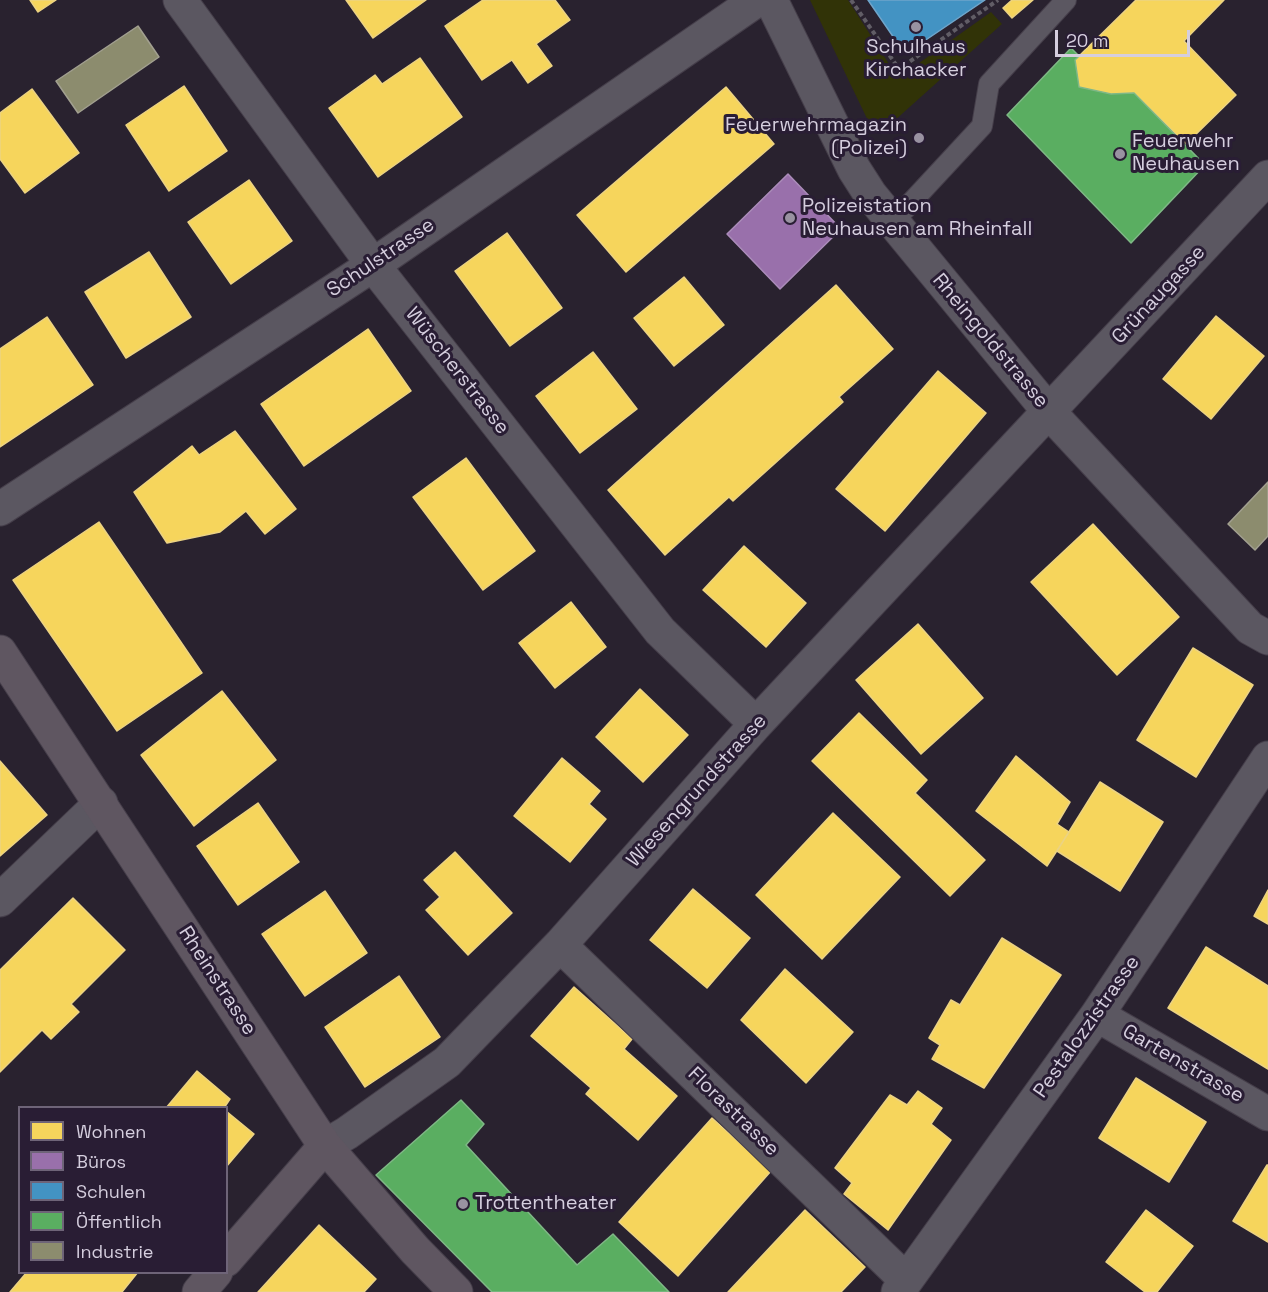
<!DOCTYPE html>
<meta charset="utf-8">
<style>
body{margin:0}
#map{position:relative;width:1268px;height:1292px;overflow:hidden;background:#29222f;font-family:"Space Grotesk",sans-serif}
canvas{display:block}
.legend{position:absolute;left:18px;top:1106px;width:210px;height:168px;box-sizing:border-box;background:#291d34;border:2px solid #6e6478;margin:0;padding:8px 10px;list-style:none;font-size:18px;color:#d5cede}
.legend li{display:flex;align-items:center;gap:12px;height:30px}
.legend b{width:30px;border:2px solid #6e6478}
.scale{position:absolute;left:1055px;top:30px;width:135px;height:27px;box-sizing:border-box;border:3px solid #d5cede;border-top:0;padding-left:8px;font-size:18px;line-height:21px;white-space:nowrap;color:#d5cede;-webkit-text-stroke:4px #291d34;paint-order:stroke}
</style>
<div id="map">
<canvas width="1268" height="1292"></canvas>
<ul class="legend">
<li><b style="height:16px;background:#f6d55c"></b>Wohnen</li>
<li><b style="height:16px;background:#9970ab"></b>Büros</li>
<li><b style="height:16px;background:#4393c3"></b>Schulen</li>
<li><b style="height:16px;background:#5aae61"></b>Öffentlich</li>
<li><b style="height:16px;background:#8c8c6e"></b>Industrie</li>
</ul>
<div class="scale">20 m</div>
</div>
<script>
const ctx = document.querySelector('canvas').getContext('2d');
ctx.lineJoin = 'round';
function paint(path, color) { ctx.fillStyle = color; ctx.fill(path, 'evenodd'); }
function trace(path, color, width, dash) { ctx.strokeStyle = color; ctx.lineWidth = width; ctx.lineCap = dash ? 'butt' : 'round'; ctx.setLineDash(dash || []); ctx.stroke(path); }
function write(font, color, halo, rows, align = 'center') {
  ctx.font = font + ' "Space Grotesk",sans-serif'; ctx.lineWidth = 6; ctx.setLineDash([]); ctx.textBaseline = 'middle'; ctx.strokeStyle = halo; ctx.fillStyle = color; for (const [text, x, y, turn = 0] of rows) {
    ctx.save(); ctx.translate(x, y); ctx.rotate((+turn || 0) * Math.PI / 180); ctx.textAlign = isNaN(turn) ? turn : align; if (halo) ctx.strokeText(text, 0, 0); ctx.fillText(text, 0, 0); ctx.restore();
  }
}
paint(new Path2D(`
 M 810,0 L 848,0 L 898,78 L 991,12 L 1002,24 L 883,131 L 873,131 Z`), '#313307');
const homes = new Path2D(`
 M 30,0 L 56,0 L 38,12 Z
 M 346,0 L 426,0 L 373,38 Z
 M 483,0 L 555,0 L 570,20 L 536,44 L 552,66 L 528,83 L 512,60 L 482,80 L 445,26 Z
 M 1012,0 L 1033,0 L 1012,18 L 1003,8 Z
 M 1136,0 L 1224,0 L 1184,41 L 1236,95 L 1186,144 L 1134,93 L 1111,94 L 1079,87 L 1075,60 Z
 M 420,58 L 462,117 L 378,177 L 329,108 L 375,75 L 382,84 Z
 M 184,86 L 227,151 L 169,191 L 126,125 Z
 M 726,87 L 774,144 L 626,272 L 577,215 Z
 M 32,89 L 79,153 L 25,193 L 0,159 L 0,113 Z
 M 249,180 L 292,241 L 231,284 L 188,222 Z
 M 507,233 L 562,308 L 510,346 L 455,271 Z
 M 149,252 L 191,317 L 126,358 L 85,292 Z
 M 684,277 L 724,325 L 674,366 L 634,318 Z
 M 836,285 L 893,349 L 839,397 L 843,402 L 733,501 L 729,497 L 665,555 L 608,490 Z
 M 1216,316 L 1264,356 L 1211,419 L 1163,379 Z
 M 47,317 L 93,385 L 0,447 L 0,349 Z
 M 368,329 L 411,391 L 304,466 L 261,404 Z
 M 593,352 L 637,409 L 580,453 L 536,396 Z
 M 938,371 L 986,413 L 885,531 L 836,489 Z
 M 235,431 L 296,509 L 265,534 L 246,511 L 220,532 L 167,543 L 134,492 L 192,446 L 199,455 Z
 M 466,458 L 535,551 L 483,590 L 413,497 Z
 M 99,522 L 202,673 L 117,731 L 13,580 Z
 M 1093,524 L 1179,617 L 1117,675 L 1031,582 Z
 M 744,546 L 806,603 L 766,647 L 703,590 Z
 M 571,602 L 606,647 L 555,688 L 519,643 Z
 M 918,624 L 983,698 L 921,754 L 856,680 Z
 M 1193,648 L 1253,685 L 1196,777 L 1137,740 Z
 M 640,689 L 688,735 L 643,782 L 596,737 Z
 M 222,691 L 276,760 L 194,826 L 141,755 Z
 M 859,713 L 927,780 L 915,793 L 985,860 L 950,896 L 812,761 Z
 M 1016,756 L 1070,802 L 1057,824 L 1069,832 L 1047,866 L 976,811 Z
 M 562,758 L 600,791 L 589,804 L 606,819 L 570,862 L 514,816 Z
 M 0,761 L 47,815 L 0,856 Z
 M 1100,782 L 1163,822 L 1120,891 L 1057,851 Z
 M 258,803 L 299,862 L 238,905 L 197,846 Z
 M 833,813 L 900,877 L 822,959 L 756,895 Z
 M 455,852 L 512,913 L 468,955 L 426,910 L 440,897 L 424,880 Z
 M 693,889 L 750,938 L 707,988 L 650,940 Z
 M 1268,890 L 1268,924 L 1254,916 Z
 M 325,891 L 367,953 L 305,996 L 262,934 Z
 M 73,898 L 125,950 L 71,1004 L 79,1012 L 51,1039 L 42,1030 L 0,1072 L 0,970 Z
 M 1002,938 L 1061,975 L 984,1088 L 932,1059 L 940,1045 L 929,1038 L 951,1000 L 960,1005 Z
 M 1206,947 L 1268,986 L 1268,1069 L 1168,1008 Z
 M 785,969 L 853,1032 L 806,1083 L 741,1020 Z
 M 399,976 L 440,1037 L 365,1087 L 325,1027 Z
 M 574,987 L 632,1039 L 624,1049 L 677,1096 L 638,1140 L 586,1094 L 591,1088 L 531,1036 Z
 M 197,1071 L 230,1099 L 224,1108 L 166,1108 Z
 M 1136,1078 L 1206,1122 L 1169,1182 L 1099,1138 Z
 M 918,1091 L 942,1108 L 931,1124 L 951,1140 L 888,1230 L 844,1194 L 852,1183 L 835,1168 L 890,1095 L 907,1105 Z
 M 226,1111 L 254,1134 L 226,1167 Z
 M 712,1118 L 771,1171 L 678,1276 L 619,1222 Z
 M 1267,1165 L 1268,1165 L 1268,1242 L 1233,1221 Z
 M 805,1210 L 865,1267 L 841,1292 L 728,1292 Z
 M 1146,1210 L 1193,1246 L 1157,1292 L 1145,1292 L 1106,1262 Z
 M 319,1225 L 376,1279 L 364,1292 L 258,1292 Z
 M 27,1272 L 138,1272 L 122,1292 L 10,1292 Z`);
paint(homes, '#f6d55c');
trace(homes, '#ecd383', 1.5);
const offices = new Path2D(`
 M 788,174 L 841,229 L 780,289 L 727,234 Z`);
paint(offices, '#9970ab');
trace(offices, '#ab8cba', 1.5);
const schools = new Path2D(`
 M 868,0 L 985,0 L 905,54 Z`);
paint(schools, '#4393c3');
trace(schools, '#6fa5cb', 1.5);
const public = new Path2D(`
 M 1071,48 L 1079,56 L 1075,60 L 1079,87 L 1111,94 L 1134,93 L 1205,165 L 1131,243 L 1007,115 Z
 M 461,1100 L 484,1124 L 466,1145 L 577,1265 L 613,1234 L 669,1292 L 492,1292 L 376,1175 Z`);
paint(public, '#5aae61');
trace(public, '#7fb886', 1.5);
const industry = new Path2D(`
 M 138,26 L 159,57 L 78,113 L 56,81 Z
 M 1268,482 L 1268,536 L 1255,550 L 1228,524 Z`);
paint(industry, '#8c8c6e');
trace(industry, '#a2a090', 1.5);
const lane = new Path2D(`
 M 893,222 L 982,126 L 989,84 L 1066,0`);
const street = new Path2D(`
 M 180,0 L 373,265 L 660,631 L 756,724
 M 771,0 L 854,169 L 870,194 L 1050,413 L 1250,628 L 1268,638
 M 0,509 L 373,265 L 757,0
 M 0,900 L 101,803
 M 560,945 L 906,1280
 M 1097,1015 L 1268,1114
 M 325,1146 L 347,1133 L 447,1062 L 560,945 L 756,724 L 1268,177
 M 898,1292 L 1097,1015 L 1268,758`);
const secondary = new Path2D(`
 M 0,652 L 325,1146 L 415,1250 L 456,1292
 M 226,1260 L 325,1146
 M 199,1292 L 216,1272`);
trace(lane, '#453e4a', 22);
trace(street, '#453e4a', 35);
trace(secondary, '#453e4a', 35);
trace(new Path2D(`
 M 851,0 L 899,69 L 998,0`), '#615d66', 4, [4.5, 3]);
trace(lane, '#5b5761', 20);
trace(street, '#5b5761', 33);
trace(secondary, '#5f5661', 33);
for (const [x, y, r, color] of [
 [916,27,6,"#9992a1"],
 [919,138,6,"#9992a1"],
 [1120,154,6,"#9992a1"],
 [790,218,6,"#9992a1"],
 [463,1204,6,"#9992a1"]
]) { const dot = new Path2D(); dot.arc(x, y, r, 0, 2 * Math.PI); ctx.fillStyle = color; ctx.fill(dot); trace(dot, '#291d34', 2); }
write('20px', '#d5cede', '#291d34', [
 ["Schulhaus",916,48,"center"],
 ["Kirchacker",916,71,"center"],
 ["Feuerwehrmagazin",907,126,"right"],
 ["(Polizei)",907,149,"right"],
 ["Feuerwehr",1132,142],
 ["Neuhausen",1132,165],
 ["Polizeistation",802,207],
 ["Neuhausen am Rheinfall",802,230],
 ["Trottentheater",475,1204]
], 'left');
write('20px', '#d5cede', '#291d34', [
 ["Schulstrasse",381,258,-34],
 ["Grünaugasse",1159,295,-47],
 ["Rheingoldstrasse",990,341,50],
 ["Wüscherstrasse",457,371,52],
 ["Wiesengrundstrasse",697,791,-48],
 ["Rheinstrasse",217,981,57],
 ["Pestalozzistrasse",1087,1027,-55],
 ["Gartenstrasse",1183,1064,30],
 ["Florastrasse",733,1112,44]
]);
</script>
